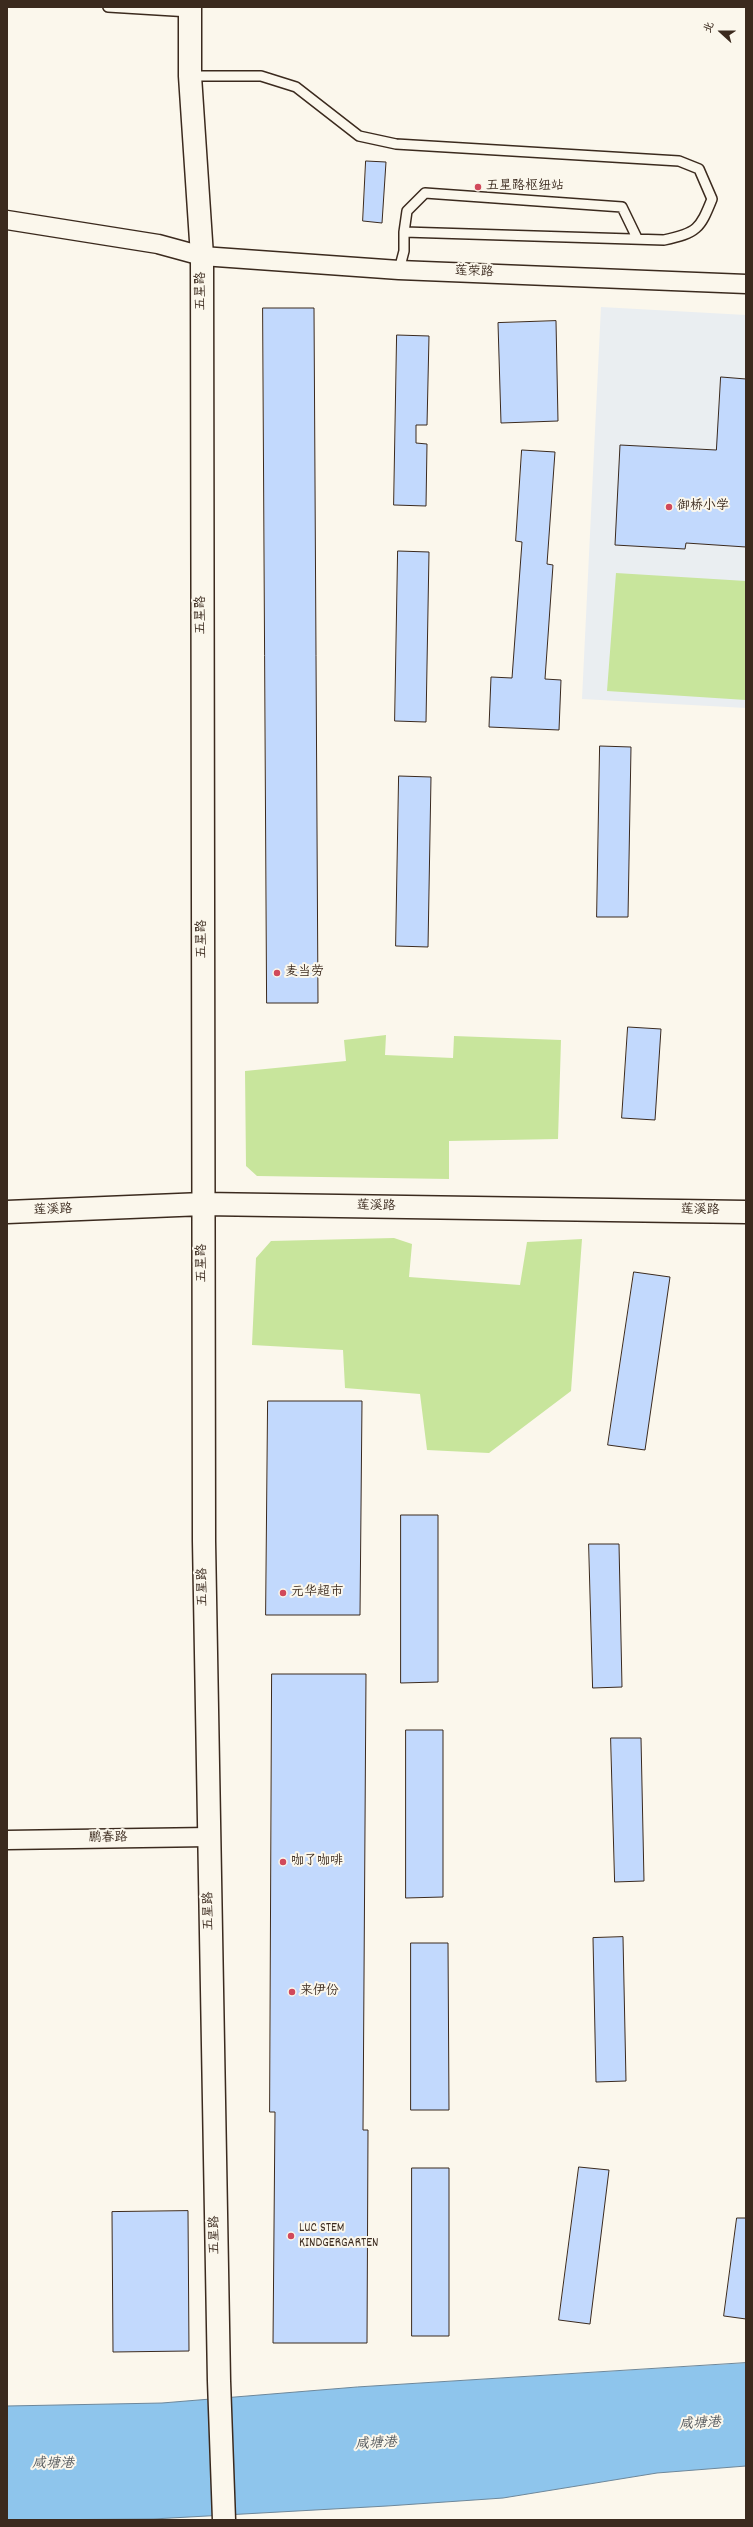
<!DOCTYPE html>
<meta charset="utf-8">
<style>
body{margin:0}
#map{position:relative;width:753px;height:2527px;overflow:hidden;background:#fbf7ec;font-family:Dekko,"LXGW WenKai TC",sans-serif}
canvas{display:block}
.frame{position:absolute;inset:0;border:8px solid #3b2a1e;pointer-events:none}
.north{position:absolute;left:701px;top:12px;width:40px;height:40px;-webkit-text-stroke:3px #fbf7ec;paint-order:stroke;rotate:291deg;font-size:11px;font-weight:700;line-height:16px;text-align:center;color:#3b2a1e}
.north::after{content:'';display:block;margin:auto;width:14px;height:18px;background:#3b2a1e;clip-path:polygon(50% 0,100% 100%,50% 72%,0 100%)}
</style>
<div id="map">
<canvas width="753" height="2527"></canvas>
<div class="frame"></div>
<div class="north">北</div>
</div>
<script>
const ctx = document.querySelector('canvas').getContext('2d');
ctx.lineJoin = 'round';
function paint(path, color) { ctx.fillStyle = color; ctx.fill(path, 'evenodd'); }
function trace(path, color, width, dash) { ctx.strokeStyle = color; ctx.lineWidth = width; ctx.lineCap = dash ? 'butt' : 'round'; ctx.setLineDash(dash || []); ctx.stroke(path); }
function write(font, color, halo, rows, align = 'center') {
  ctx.font = font + ' Dekko,"LXGW WenKai TC",sans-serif'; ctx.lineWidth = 4; ctx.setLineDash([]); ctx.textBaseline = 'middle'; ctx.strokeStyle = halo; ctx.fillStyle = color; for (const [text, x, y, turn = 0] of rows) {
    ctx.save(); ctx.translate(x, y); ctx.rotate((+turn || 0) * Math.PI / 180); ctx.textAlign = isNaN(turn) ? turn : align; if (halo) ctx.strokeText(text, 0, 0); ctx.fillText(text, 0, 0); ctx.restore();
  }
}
paint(new Path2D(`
 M 601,307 L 746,315 L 746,708 L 582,699 Z`), '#eaeef1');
paint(new Path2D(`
 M 616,573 L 746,581 L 746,700 L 607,691 Z
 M 386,1035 L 385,1055 L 453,1058 L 454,1036 L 561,1040 L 558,1139 L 449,1141 L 449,1179 L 257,1176 L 246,1166 L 245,1071 L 346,1061 L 344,1040 Z
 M 394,1238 L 412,1244 L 409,1277 L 520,1285 L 527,1242 L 582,1239 L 571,1391 L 489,1453 L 427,1450 L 420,1394 L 345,1388 L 343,1350 L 252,1345 L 256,1258 L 271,1241 Z`), '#c8e59c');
const water = new Path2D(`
 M 746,2363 L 746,2466 L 657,2473 L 503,2498 L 387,2506 L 153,2519 L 7,2520 L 7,2406 L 162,2403 L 357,2387 Z`);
paint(water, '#8ec5ec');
trace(water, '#6d879a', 1);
const building = new Path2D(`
 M 366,161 L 386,162 L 382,223 L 363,221 Z
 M 263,308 L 314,308 L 318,1003 L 267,1003 Z
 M 556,321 L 558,421 L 501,423 L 498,323 Z
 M 397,335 L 429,336 L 427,425 L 416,425 L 416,443 L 427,444 L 426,506 L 394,505 Z
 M 721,377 L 746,379 L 746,547 L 686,543 L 685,549 L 615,545 L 620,445 L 716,450 Z
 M 522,450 L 555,452 L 547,564 L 553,565 L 545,679 L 561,680 L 559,730 L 489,727 L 491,677 L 512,678 L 522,542 L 516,541 Z
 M 398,551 L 429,552 L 426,722 L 395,721 Z
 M 600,746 L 631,747 L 628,917 L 597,917 Z
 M 399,776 L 431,777 L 428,947 L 396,946 Z
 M 628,1027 L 661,1029 L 655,1120 L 622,1118 Z
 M 634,1272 L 670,1277 L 645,1450 L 608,1445 Z
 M 268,1401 L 362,1401 L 360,1615 L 266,1615 Z
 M 401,1515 L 438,1515 L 438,1682 L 401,1683 Z
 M 589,1544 L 619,1544 L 622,1687 L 593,1688 Z
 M 272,1674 L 366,1674 L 363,2130 L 368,2130 L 367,2343 L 273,2343 L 275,2112 L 270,2112 Z
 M 406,1730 L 443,1730 L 443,1897 L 406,1898 Z
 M 611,1738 L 641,1738 L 644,1881 L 615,1882 Z
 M 623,1937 L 626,2081 L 596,2082 L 593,1938 Z
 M 411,1943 L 448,1943 L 449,2110 L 411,2110 Z
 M 579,2167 L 609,2170 L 590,2324 L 559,2320 Z
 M 412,2168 L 449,2168 L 449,2336 L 412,2336 Z
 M 188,2211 L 189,2351 L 113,2352 L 112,2212 Z
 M 737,2218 L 746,2218 L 746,2319 L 724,2316 Z`);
paint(building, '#c2d9fd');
trace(building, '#3b2a1e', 1);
const lane = new Path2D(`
 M 108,7 L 190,12
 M 190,76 L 261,76 L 296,87 L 359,136 L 396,144 L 679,161 L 699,169 L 712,199 C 700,229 697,233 664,240 L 404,232
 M 399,270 L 404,251 L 404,232 L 407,211 L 425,193 L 622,207 L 637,238`);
const street = new Path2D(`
 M 7,220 L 158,244 L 202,256 L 399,270 L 746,284
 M 7,1840 L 209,1837`);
const secondary = new Path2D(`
 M 190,7 L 190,76 L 202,256 L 204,1541 L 219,2381 L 224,2520
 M 7,1212 L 203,1204 L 746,1212`);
trace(lane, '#3b2a1e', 12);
trace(street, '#3b2a1e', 21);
trace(secondary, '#3b2a1e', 25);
trace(lane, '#fbf7ec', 9);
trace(street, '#fbf7ec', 18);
trace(secondary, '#fbf7ec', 22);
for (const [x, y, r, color] of [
 [478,187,4,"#d1495b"],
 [669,507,4,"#d1495b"],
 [277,973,4,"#d1495b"],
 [283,1593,4,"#d1495b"],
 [283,1862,4,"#d1495b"],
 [292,1992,4,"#d1495b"],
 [291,2236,4,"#d1495b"]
]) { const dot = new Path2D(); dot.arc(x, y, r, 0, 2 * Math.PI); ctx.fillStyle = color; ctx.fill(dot); trace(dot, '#fbf7ec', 1.5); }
write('13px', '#3b2a1e', '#fbf7ec', [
 ["五星路枢纽站",486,187],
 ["御桥小学",677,507],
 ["麦当劳",285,973],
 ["元华超市",291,1593],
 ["咖了咖啡",291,1862],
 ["来伊份",300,1992],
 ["LUC STEM",299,2229],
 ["KINDGERGARTEN",299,2244]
], 'left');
write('13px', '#3b2a1e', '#fbf7ec', [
 ["莲荣路",474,273,2],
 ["五星路",202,291,-90],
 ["五星路",202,615,-90],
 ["五星路",203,939,-90],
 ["莲溪路",376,1207,1],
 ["莲溪路",53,1211,-2],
 ["莲溪路",700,1211,1],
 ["五星路",203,1263,-90],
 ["五星路",204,1587,-91],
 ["鹏春路",108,1839,-1],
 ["五星路",210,1911,-91],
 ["五星路",216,2235,-91]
]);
write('italic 14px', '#54585c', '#fbf7ec', [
 ["咸塘港",700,2425,-3],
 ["咸塘港",376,2445,-3],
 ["咸塘港",53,2465]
]);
</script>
